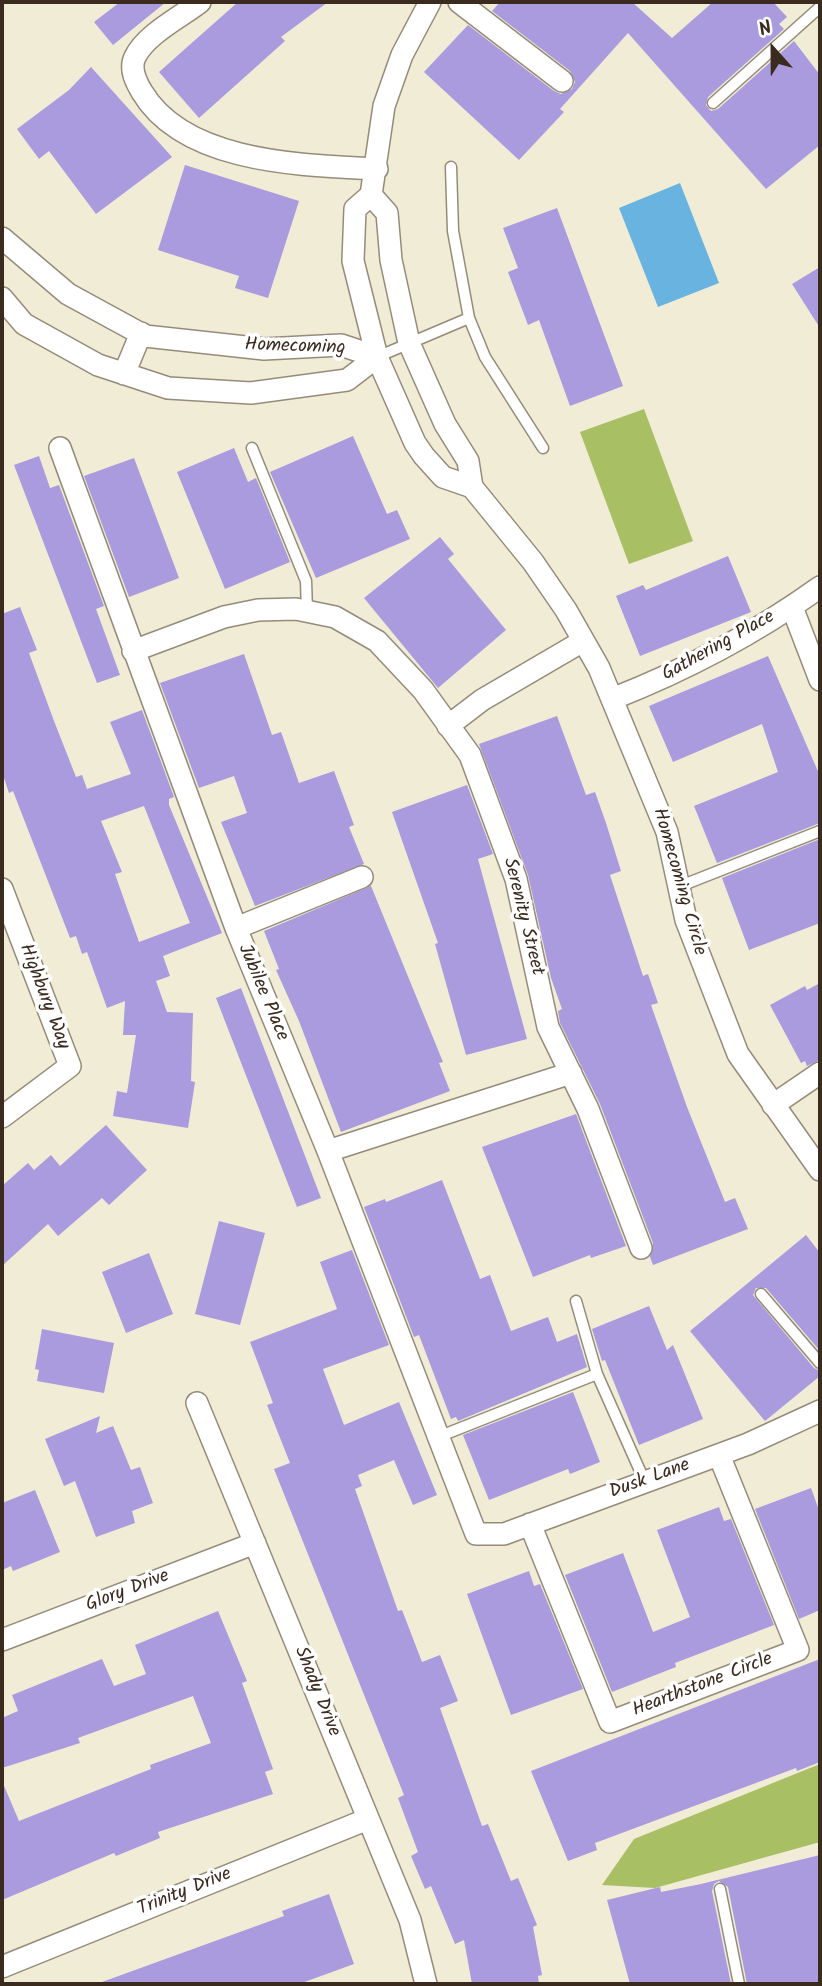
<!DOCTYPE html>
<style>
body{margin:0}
#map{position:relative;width:822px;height:1986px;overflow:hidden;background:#f0ecd6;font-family:Kalam,sans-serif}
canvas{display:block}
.frame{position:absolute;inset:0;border:4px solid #3b2a1e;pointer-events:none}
.north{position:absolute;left:738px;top:14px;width:70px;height:70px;-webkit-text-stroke:5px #fff;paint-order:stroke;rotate:339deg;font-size:19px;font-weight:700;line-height:28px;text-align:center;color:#3b2a1e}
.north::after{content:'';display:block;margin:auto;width:24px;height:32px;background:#3b2a1e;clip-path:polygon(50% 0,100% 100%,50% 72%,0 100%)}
</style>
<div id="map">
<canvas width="822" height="1986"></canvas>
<div class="frame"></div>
<div class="north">N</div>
</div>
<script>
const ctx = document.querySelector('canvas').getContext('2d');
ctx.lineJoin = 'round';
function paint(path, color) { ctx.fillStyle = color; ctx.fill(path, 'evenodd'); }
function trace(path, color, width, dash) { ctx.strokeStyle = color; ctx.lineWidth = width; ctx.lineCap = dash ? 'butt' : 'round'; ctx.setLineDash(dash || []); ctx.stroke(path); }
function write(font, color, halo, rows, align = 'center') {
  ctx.font = font + ' Kalam,sans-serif'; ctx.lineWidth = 7; ctx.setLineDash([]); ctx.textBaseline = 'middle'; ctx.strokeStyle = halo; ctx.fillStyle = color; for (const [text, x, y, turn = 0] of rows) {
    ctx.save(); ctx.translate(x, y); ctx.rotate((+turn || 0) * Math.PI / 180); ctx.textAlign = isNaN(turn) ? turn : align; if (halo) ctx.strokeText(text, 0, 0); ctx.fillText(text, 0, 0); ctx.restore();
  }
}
paint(new Path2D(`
 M 644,409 L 693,541 L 629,564 L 580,432 Z
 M 820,1764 L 820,1842 L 655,1888 L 602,1885 L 634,1839 Z`), '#a8bf64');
paint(new Path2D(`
 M 680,183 L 719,283 L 658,307 L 619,208 Z`), '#69b3e1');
paint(new Path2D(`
 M 120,2 L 166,2 L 113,45 L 94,22 Z
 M 238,2 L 328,2 L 281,37 L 285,41 L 199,118 L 159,72 Z
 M 500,2 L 632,2 L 672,38 L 713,2 L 773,2 L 787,17 L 779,24 L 784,29 L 708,97 L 706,105 L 711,111 L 718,109 L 794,41 L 820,75 L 820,145 L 766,189 L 628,33 L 560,109 L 564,112 L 519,160 L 424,72 L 468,25 L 554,91 L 561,94 L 572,89 L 575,82 L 570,71 L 492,11 Z
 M 91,67 L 172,157 L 96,214 L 49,151 L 39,159 L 17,129 L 69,90 Z
 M 185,165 L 299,201 L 268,298 L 235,288 L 239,276 L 158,250 Z
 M 557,208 L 623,386 L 570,406 L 539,320 L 528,325 L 508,272 L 518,268 L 503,228 Z
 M 820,267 L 820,328 L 792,284 Z
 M 353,436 L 387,514 L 397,510 L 410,539 L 316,578 L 270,472 Z
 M 234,448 L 248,482 L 256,478 L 290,562 L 225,589 L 177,472 Z
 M 39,456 L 50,488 L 59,485 L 104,606 L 96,609 L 120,675 L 97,683 L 14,465 Z
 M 134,458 L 179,578 L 129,597 L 84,476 Z
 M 440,537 L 454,554 L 448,559 L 506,630 L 438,688 L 364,598 Z
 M 728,556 L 751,612 L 640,656 L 616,596 L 643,585 L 646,590 Z
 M 20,607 L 37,650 L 29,653 L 54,721 L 76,777 L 82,775 L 87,789 L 131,774 L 110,722 L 142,710 L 174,797 L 169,799 L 169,805 L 222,933 L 163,956 L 170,976 L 156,981 L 167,1012 L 193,1013 L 191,1081 L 195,1082 L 188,1128 L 113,1116 L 117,1091 L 127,1093 L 136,1035 L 123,1035 L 125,1001 L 107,1008 L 87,952 L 82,954 L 76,936 L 70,938 L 13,791 L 9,793 L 2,772 L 2,614 ZM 144,806 L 190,923 L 139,942 L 115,874 L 122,872 L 101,821 Z
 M 244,654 L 272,735 L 281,732 L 299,783 L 334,771 L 354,825 L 349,827 L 364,864 L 255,906 L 221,822 L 247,813 L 234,776 L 199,788 L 160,683 Z
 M 768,656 L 820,776 L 820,823 L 717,863 L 694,806 L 778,772 L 762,724 L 673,762 L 649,706 Z
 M 557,716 L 586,795 L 595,792 L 606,823 L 621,871 L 610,875 L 643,976 L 648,974 L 658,1003 L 651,1005 L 687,1107 L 725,1202 L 735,1198 L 748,1229 L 653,1265 L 650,1257 L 653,1243 L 600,1104 L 560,1023 L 558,1011 L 562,1009 L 551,978 L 528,875 L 479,744 Z
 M 467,785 L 493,854 L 478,859 L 527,1039 L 466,1055 L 435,944 L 438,943 L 392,812 Z
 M 820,839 L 820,923 L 749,950 L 722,878 Z
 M 371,886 L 443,1062 L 439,1063 L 450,1091 L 341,1132 L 299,1021 L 276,970 L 279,969 L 264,931 Z
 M 820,983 L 820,1060 L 807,1066 L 805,1061 L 801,1063 L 770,1005 L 805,986 L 807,990 Z
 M 241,988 L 321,1198 L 297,1207 L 216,998 Z
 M 576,1114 L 626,1246 L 591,1258 L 590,1255 L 533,1277 L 482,1147 Z
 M 106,1125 L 147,1170 L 109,1205 L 102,1198 L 58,1236 L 48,1224 L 2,1266 L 2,1186 L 28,1163 L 34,1170 L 51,1155 L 60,1166 Z
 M 442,1180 L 480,1279 L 490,1275 L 511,1331 L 548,1317 L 557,1342 L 577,1334 L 587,1367 L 458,1421 L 456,1417 L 451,1419 L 419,1335 L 414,1337 L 364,1207 L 385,1199 L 386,1202 Z
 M 219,1221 L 265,1233 L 240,1325 L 195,1314 Z
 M 806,1235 L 820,1253 L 820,1351 L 766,1288 L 756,1288 L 753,1295 L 814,1368 L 820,1371 L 820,1376 L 765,1421 L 690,1331 Z
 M 352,1250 L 389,1345 L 323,1369 L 344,1425 L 399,1402 L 437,1495 L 413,1505 L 394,1460 L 358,1475 L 362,1486 L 355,1489 L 398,1611 L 402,1610 L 422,1662 L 440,1655 L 458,1701 L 440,1708 L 482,1826 L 488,1824 L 511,1881 L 518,1878 L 537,1925 L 533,1927 L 542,1975 L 538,1976 L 539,1984 L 472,1984 L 464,1940 L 455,1944 L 431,1886 L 425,1889 L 411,1856 L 418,1852 L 398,1798 L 404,1795 L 274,1469 L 290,1463 L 267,1405 L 273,1403 L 250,1342 L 337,1309 L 320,1262 Z
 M 149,1253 L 173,1314 L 126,1333 L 102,1272 Z
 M 649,1306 L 667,1350 L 673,1345 L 703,1419 L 639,1445 L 605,1360 L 602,1361 L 592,1329 Z
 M 42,1329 L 114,1343 L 104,1393 L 37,1381 L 39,1370 L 35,1369 Z
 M 573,1392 L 600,1462 L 570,1474 L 568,1469 L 489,1500 L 463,1435 Z
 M 100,1416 L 96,1433 L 113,1426 L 131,1470 L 140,1467 L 153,1503 L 132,1511 L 135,1523 L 96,1537 L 75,1481 L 64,1486 L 45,1439 Z
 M 811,1488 L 820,1513 L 820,1610 L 799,1619 L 755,1509 Z
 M 35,1490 L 60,1552 L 13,1571 L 11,1566 L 2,1570 L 2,1503 Z
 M 719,1507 L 724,1521 L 731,1519 L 774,1625 L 675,1663 L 676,1667 L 612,1692 L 565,1575 L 623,1553 L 653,1632 L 690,1617 L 657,1530 Z
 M 529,1571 L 534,1586 L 540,1584 L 583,1689 L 511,1715 L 467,1594 Z
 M 218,1611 L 247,1681 L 242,1683 L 273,1769 L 265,1772 L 273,1794 L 158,1832 L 160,1838 L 116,1856 L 114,1853 L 2,1900 L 2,1781 L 19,1821 L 151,1769 L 150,1765 L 211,1743 L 193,1696 L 78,1738 L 80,1743 L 2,1768 L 2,1718 L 18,1711 L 12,1695 L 102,1659 L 114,1686 L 146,1674 L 135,1645 Z
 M 820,1659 L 820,1762 L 797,1771 L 796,1768 L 595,1843 L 597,1850 L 568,1861 L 531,1771 Z
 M 820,1855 L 820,1984 L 747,1984 L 728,1887 L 719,1881 L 714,1884 L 712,1891 L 731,1984 L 630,1984 L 607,1900 L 660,1887 L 661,1892 L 701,1884 Z
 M 329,1894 L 354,1964 L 299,1984 L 102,1984 L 102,1982 L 284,1916 L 282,1911 Z`), '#a99bdd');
const service = new Path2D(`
 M 713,103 L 820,7
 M 469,318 L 485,357 L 543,448
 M 377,357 L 469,318 L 453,231 L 451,167
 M 252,448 L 306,581 L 307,611
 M 678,887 L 820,831
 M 761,1294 L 820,1363
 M 576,1301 L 597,1374
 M 438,1437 L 597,1374 L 645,1482
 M 720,1889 L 739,1984`);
const minor = new Path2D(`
 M 200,2 C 181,17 146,34 135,57 C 129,69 136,82 142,92 C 185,164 304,165 377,169
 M 430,2 L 402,55 L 384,106 L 371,195 L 355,209 L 353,261 L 377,357 L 415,443 L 424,456 L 443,477 L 472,487
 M 459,2 L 562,81
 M 371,195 L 387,213 L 391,260 L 409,343 L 445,424 L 468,461 L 472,487 L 533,562 L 566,610 L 599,668 L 667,832 L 686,920 L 738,1054 L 820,1170
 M 2,238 L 68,294 L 145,336 L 264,349 L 341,345 L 377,357
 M 2,298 L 24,324 L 98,365 L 168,388 L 251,393 L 347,380 L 377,357
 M 124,374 L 141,333
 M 60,448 L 236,928 L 328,1151 L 476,1534 L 504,1534 L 748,1444 L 820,1411
 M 792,607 L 820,680
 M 133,651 L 224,617 L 258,610 L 296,609 L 335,617 L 377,641 L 423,690 L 470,755 L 516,879 L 548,1027 L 588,1109 L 641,1248
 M 612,699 C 686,670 756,633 820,587
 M 448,726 L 482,700 L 583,641
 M 2,889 L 70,1066 L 2,1117
 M 236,928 L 362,877
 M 773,1105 L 820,1073
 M 328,1151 L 571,1073
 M 197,1403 L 410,1920 L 426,1984
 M 530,1524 L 610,1722 L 798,1650 L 719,1455
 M 2,1640 L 255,1543
 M 2,1967 L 368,1819`);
trace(service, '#968b7a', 13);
trace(minor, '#968b7a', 24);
trace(service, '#fff', 10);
trace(minor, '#fff', 21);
write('19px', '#3b2a1e', '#fff', [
 ["Homecoming",295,348,2],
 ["Gathering Place",719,647,-29],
 ["Homecoming Circle",678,882,74],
 ["Serenity Street",522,917,76],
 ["Jubilee Place",262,993,67],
 ["Highbury Way",43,997,69],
 ["Dusk Lane",650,1480,-20],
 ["Glory Drive",128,1592,-21],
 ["Hearthstone Circle",703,1686,-21],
 ["Shady Drive",316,1692,68],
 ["Trinity Drive",185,1893,-22]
]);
</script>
